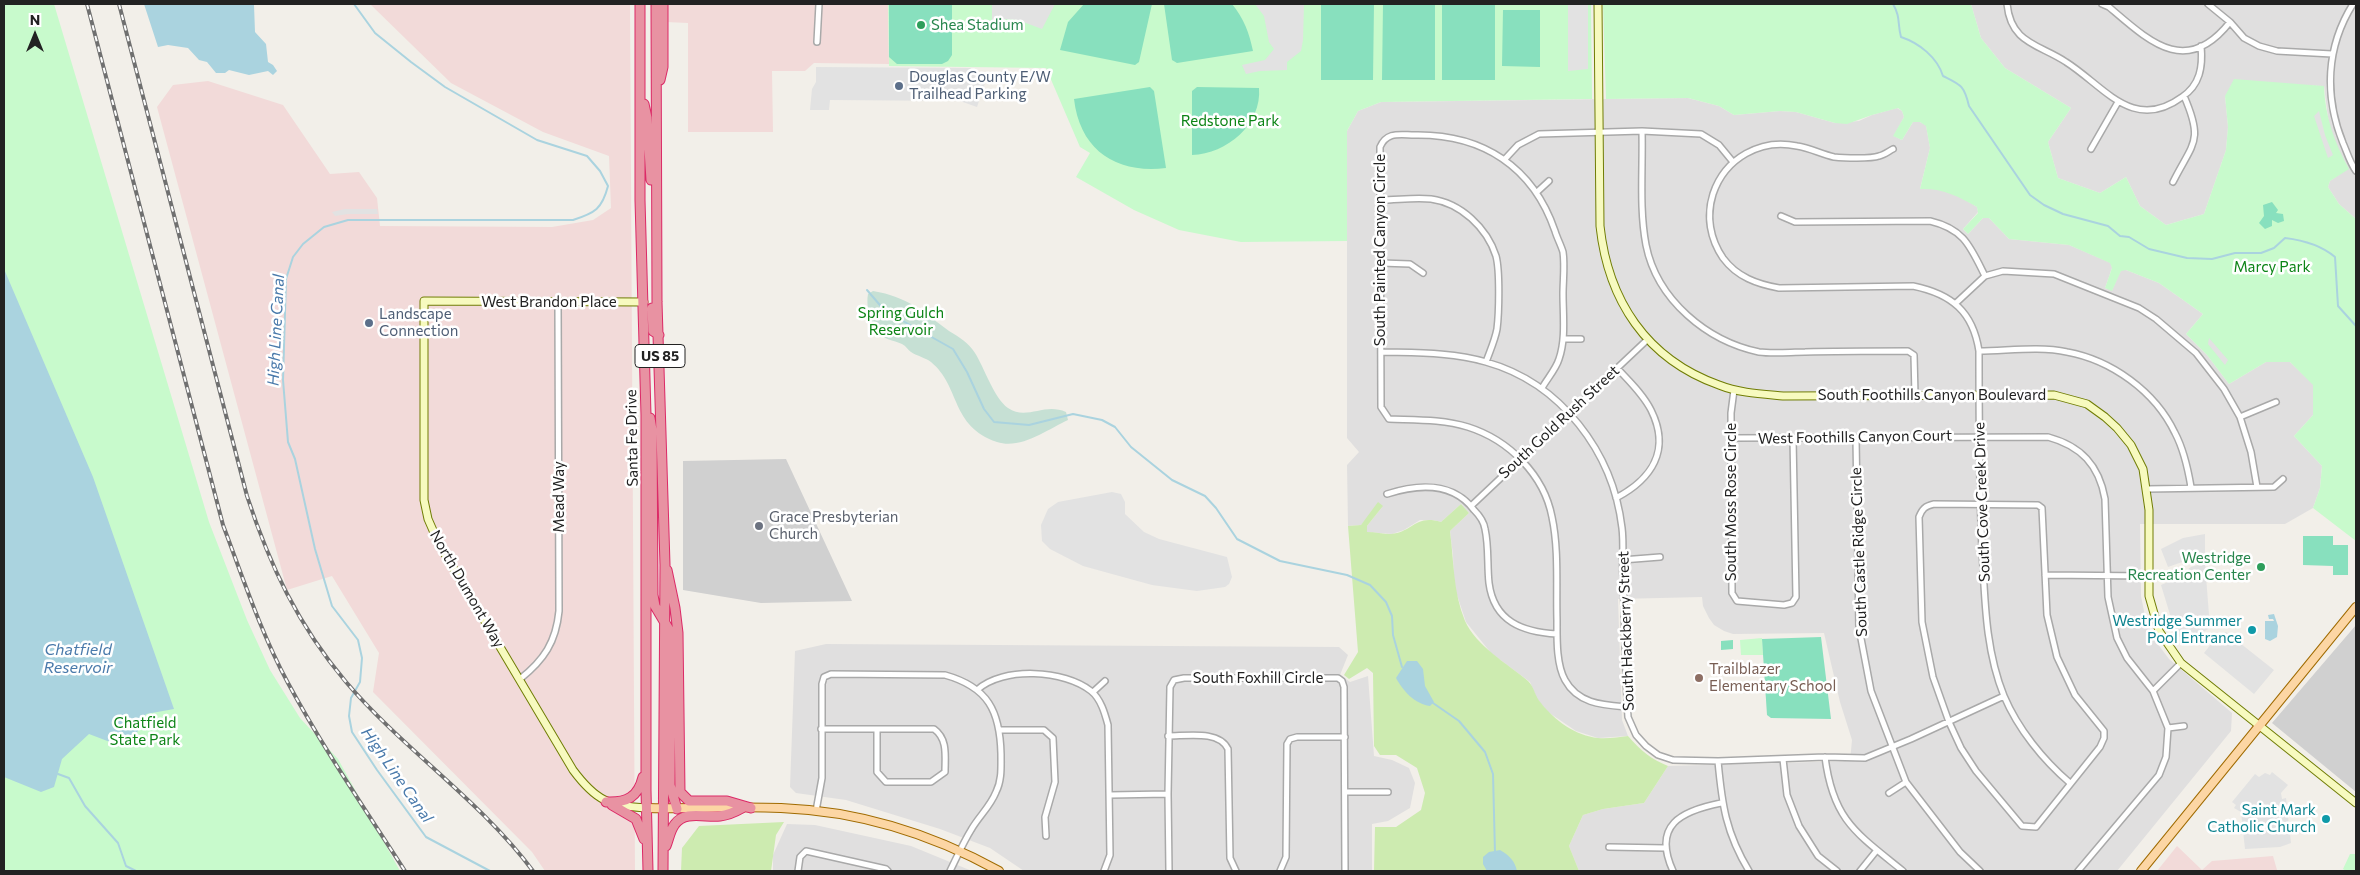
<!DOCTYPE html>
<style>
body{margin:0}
#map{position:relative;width:2360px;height:875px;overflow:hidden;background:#f2efe9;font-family:Commissioner,sans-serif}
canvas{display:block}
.frame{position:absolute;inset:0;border:5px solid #222;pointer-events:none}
.north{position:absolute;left:10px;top:10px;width:50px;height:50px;-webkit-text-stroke:4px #fff;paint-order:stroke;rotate:0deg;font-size:14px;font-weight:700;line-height:20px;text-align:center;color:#222}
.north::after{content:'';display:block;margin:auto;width:18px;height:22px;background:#222;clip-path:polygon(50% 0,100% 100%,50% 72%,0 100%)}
</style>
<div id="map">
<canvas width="2360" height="875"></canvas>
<div class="frame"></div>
<div class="north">N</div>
</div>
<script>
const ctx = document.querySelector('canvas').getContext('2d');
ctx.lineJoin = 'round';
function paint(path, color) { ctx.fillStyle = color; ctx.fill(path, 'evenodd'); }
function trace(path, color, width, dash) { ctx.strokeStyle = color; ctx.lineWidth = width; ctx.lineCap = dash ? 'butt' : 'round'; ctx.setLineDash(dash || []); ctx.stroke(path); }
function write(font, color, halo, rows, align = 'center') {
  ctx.font = font + ' Commissioner,sans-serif'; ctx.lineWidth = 5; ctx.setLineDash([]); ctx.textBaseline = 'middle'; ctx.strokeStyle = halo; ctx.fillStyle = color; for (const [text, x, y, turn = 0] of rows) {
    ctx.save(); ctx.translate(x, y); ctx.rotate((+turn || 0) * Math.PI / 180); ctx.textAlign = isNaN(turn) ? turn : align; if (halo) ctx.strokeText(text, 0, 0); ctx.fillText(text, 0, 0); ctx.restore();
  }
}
paint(new Path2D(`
 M 1971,4 L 2356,4 L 2356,219 L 2339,204 L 2328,187 L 2330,181 L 2348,168 L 2337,148 L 2329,125 L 2324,86 L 2284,85 L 2225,96 L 2228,127 L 2226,150 L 2204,214 L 2166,225 L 2140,206 L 2126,177 L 2100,193 L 2058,178 L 2048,142 L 2071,108 L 2005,68 L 1981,38 Z
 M 1688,98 L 1719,106 L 1734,115 L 1780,111 L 1796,112 L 1835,123 L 1859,121 L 1872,115 L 1897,108 L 1902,111 L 1904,117 L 1894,136 L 1902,140 L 1913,122 L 1920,122 L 1926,125 L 1930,148 L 1920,189 L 1936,188 L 1959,196 L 1977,207 L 1978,212 L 1963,229 L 1968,234 L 1983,218 L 1989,218 L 2009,239 L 2069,245 L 2111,263 L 2112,268 L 2105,288 L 2112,290 L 2121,270 L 2126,270 L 2159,283 L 2203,314 L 2186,334 L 2207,355 L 2229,384 L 2266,362 L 2290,362 L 2313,384 L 2313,415 L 2294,436 L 2322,466 L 2320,488 L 2313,508 L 2285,524 L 2140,524 L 2141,596 L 2145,616 L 2154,639 L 2169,659 L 2232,713 L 2231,731 L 2117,871 L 1579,871 L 1569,846 L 1583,815 L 1603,809 L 1644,803 L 1668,766 L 1850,761 L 1852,740 L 1840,702 L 1824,633 L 1733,634 L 1724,631 L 1714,625 L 1709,618 L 1703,606 L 1702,597 L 1618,599 L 1622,720 L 1628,736 L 1598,738 L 1576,731 L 1548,712 L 1537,699 L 1530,682 L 1491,653 L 1466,622 L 1454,586 L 1453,555 L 1450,531 L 1469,513 L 1461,504 L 1441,522 L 1433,520 L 1420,520 L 1404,530 L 1392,534 L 1367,532 L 1367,526 L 1383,506 L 1361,525 L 1348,526 L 1347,465 L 1359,452 L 1347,438 L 1347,131 L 1358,111 L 1381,102 Z
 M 826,644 L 1339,647 L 1348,655 L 1340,675 L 1350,682 L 1368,676 L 1374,756 L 1392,760 L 1409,768 L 1415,783 L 1410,808 L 1388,821 L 1372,824 L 1372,871 L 1024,871 L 990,848 L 940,829 L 846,800 L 796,793 L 790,787 L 795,651 Z
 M 787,824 L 815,825 L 911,846 L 972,871 L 773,871 L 773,855 Z`), '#e0dfdf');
paint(new Path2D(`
 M 370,4 L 630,4 L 635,871 L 545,871 L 532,852 L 373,692 L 379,653 L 332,576 L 287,590 L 157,107 L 173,85 L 208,81 L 283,105 L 330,174 L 359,172 L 377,198 L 380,226 L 552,227 L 593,220 L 611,208 L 609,156 L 543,132 L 451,83 Z
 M 666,4 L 888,4 L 889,64 L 814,63 L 805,71 L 772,71 L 773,132 L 688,132 L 688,23 L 666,22 Z
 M 2177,846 L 2202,870 L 2212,861 L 2273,856 L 2277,870 L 2279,871 L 2157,871 Z`), '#f2dad9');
paint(new Path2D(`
 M 786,459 L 852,601 L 761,603 L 683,590 L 683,461 Z
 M 2356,625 L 2356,792 L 2272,723 Z`), '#d0d0d0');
paint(new Path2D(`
 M 1378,502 L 1383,506 L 1367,526 L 1367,532 C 1375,532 1383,534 1391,534 C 1413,532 1415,514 1441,522 L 1461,504 L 1469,513 L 1450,531 C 1454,562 1453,592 1465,621 C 1476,646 1508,664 1528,681 C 1534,686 1535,697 1541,703 C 1554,720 1576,736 1598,738 C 1608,739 1619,737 1628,736 C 1641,751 1651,759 1668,766 L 1644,803 L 1603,809 L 1583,815 L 1569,846 L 1579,871 L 1374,871 L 1375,827 L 1396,827 L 1421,810 L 1425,793 L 1417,768 L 1396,755 L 1380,755 L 1374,746 L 1373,673 L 1367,668 L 1349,679 L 1344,675 L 1358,652 L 1348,526 L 1361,525 Z
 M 784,822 L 776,835 L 771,871 L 681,871 L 682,848 L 699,826 Z`), '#cdebb0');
paint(new Path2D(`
 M 873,291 C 908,297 922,311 949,331 C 959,337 969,343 975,353 C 984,367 994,398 1008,408 C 1027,421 1044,402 1066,412 L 1068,420 C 1048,429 1021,450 997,442 C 950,426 961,387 931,362 C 926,358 917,356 911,352 C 908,350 906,346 902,344 C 894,340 882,340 876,330 C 869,321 866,304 868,294 Z`), '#c6e0d4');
paint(new Path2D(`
 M 4,4 L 54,4 L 209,522 L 247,620 L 270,670 L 300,718 L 338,759 L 400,871 L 4,871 Z
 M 888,4 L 1591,4 L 1592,99 L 1381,102 L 1358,111 L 1347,131 L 1347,241 L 1241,242 L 1179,230 L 1134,210 L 1076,177 L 1090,153 L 1080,147 L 1046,68 L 889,66 Z
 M 1603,4 L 1971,4 L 1981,38 L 2005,68 L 2071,108 L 2048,142 L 2058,178 L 2100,193 L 2126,177 L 2140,206 L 2166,225 L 2204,214 L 2226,150 L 2228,127 L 2225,96 L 2234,79 L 2324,86 C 2325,116 2334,142 2349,169 L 2330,181 L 2328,187 L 2339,204 L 2356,219 L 2356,541 L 2313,508 L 2320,488 L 2322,466 L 2294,436 L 2313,415 L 2313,385 L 2290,362 L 2266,362 L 2229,384 L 2207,355 L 2186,334 L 2203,314 L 2159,283 L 2126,270 L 2121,271 L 2112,291 L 2105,288 L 2112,268 L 2110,263 L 2069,245 L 2009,239 L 1989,218 L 1983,218 L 1968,234 L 1963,229 L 1978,213 L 1977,207 C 1958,196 1942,188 1920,189 L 1930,148 L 1926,126 L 1920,122 L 1913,122 L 1902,140 L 1893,136 L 1904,117 L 1902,111 L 1898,108 L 1872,115 L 1847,124 L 1835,123 L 1796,112 L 1780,111 L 1734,115 L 1719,106 L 1688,98 L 1606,99 Z
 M 1762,638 L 1763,655 L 1741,655 L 1740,640 Z
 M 2350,854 L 2356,854 L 2356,870 L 2346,871 L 2343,869 Z`), '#c8facc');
paint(new Path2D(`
 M 889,4 L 952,4 L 952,55 L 948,61 L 942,64 L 897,64 L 889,57 Z
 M 1084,4 L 1152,4 L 1139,62 L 1135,65 L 1060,50 L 1068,22 Z
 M 1164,4 L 1232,4 C 1244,19 1249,32 1253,51 L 1177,63 L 1172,60 Z
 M 1321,4 L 1374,4 L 1373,80 L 1321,80 Z
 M 1383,4 L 1435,4 L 1435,80 L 1382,80 Z
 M 1442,4 L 1495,4 L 1495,80 L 1442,80 Z
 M 1503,10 L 1540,10 L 1540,67 L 1502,66 Z
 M 1150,87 L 1154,91 L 1166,168 C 1117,174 1080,151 1074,99 Z
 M 1197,87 L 1259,88 C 1262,124 1227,154 1192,155 L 1192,91 Z
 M 2272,202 L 2278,210 L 2276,213 L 2283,214 L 2284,221 L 2278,223 L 2272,220 L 2272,226 L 2265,229 L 2259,223 L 2264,216 L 2263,205 Z
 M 2303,536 L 2333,536 L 2333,545 L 2348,545 L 2348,575 L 2333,575 L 2333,566 L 2303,565 Z
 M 1821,637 L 1831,719 L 1771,718 L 1767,715 L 1762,639 Z
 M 1733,640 L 1733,649 L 1721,650 L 1721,641 Z`), '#88e0be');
paint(new Path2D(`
 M 992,4 L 1055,4 L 1042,29 L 1018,20 L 1005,19 L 1003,29 L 992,28 Z
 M 1255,4 L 1304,4 L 1303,40 L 1301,51 L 1287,62 L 1287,70 L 1260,71 L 1246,74 L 1242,65 L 1265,60 L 1274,49 L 1269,42 L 1264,16 Z
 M 1568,4 L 1588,4 L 1588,69 L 1568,71 Z
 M 816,67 L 971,68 L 971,75 L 985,75 L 985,83 L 977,107 L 960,101 L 830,100 L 829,110 L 810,110 L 812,89 L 816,82 Z
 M 2319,111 L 2325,135 L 2333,155 L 2328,158 L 2314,116 Z
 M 345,209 L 377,209 L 378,214 L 348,214 L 335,216 L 332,212 Z
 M 2209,338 L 2228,360 L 2225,365 L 2208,344 Z
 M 1112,492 L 1121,494 L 1125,502 L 1125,514 L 1144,532 L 1159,539 L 1227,557 L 1232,577 L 1229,584 L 1225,587 L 1197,591 L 1152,585 L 1083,566 L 1050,549 L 1042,541 L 1041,525 L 1048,509 L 1058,502 Z
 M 2205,534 L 2205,554 L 2168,567 L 2161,549 L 2183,538 Z
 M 2205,563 L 2210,628 L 2184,643 L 2175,631 L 2161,585 L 2175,579 L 2191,567 Z
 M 2226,632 L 2274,670 L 2254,694 L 2204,653 L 2215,639 Z
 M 2272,772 L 2288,785 L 2281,793 L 2282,799 L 2286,798 L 2291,843 L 2280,847 L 2245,849 L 2241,812 L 2234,808 L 2236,805 L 2232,802 L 2255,774 L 2259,777 L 2265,773 L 2270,775 Z`), '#e2e2e2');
paint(new Path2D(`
 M 144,4 L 252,4 L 254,5 L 255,32 L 266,44 L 268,62 L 273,65 L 277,71 L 273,75 L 268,71 L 249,75 L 229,70 L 225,73 L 216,73 L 207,62 L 199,60 L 188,48 L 168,45 L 158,47 Z
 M 4,269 L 93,477 L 174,709 L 146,714 L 134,739 L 110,742 L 89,734 L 62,759 L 54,787 L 41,792 L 4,777 Z
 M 2274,614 L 2278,626 L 2277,637 L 2270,641 L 2265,639 L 2265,621 L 2274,621 L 2273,619 L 2269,619 L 2268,615 Z
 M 1407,661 L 1417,661 L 1423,669 L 1425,686 L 1434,702 L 1430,706 C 1415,704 1403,691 1396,678 Z
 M 1500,850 C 1509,855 1515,861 1517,871 L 1487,871 L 1483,864 L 1483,857 L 1489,852 Z`), '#aad3df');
trace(new Path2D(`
 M 354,4 L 375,33 L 411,62 L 445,87 L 537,140 L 587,156 L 600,171 L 608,186 C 602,209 595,213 573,220 L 348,220 L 324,227 L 303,244 L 293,257 L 286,279 L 283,380 L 288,442 L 295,459 L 315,549 L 332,606 L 358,640 L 362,658 L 360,682 L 351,698 L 349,716 L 352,732 L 377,770 L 426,837 L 490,871
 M 1893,4 C 1901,18 1897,22 1901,37 C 1919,43 1937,57 1943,76 C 1961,85 1964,85 1969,106 L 2030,195 L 2044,205 L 2063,214 L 2108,226 L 2120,236 L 2129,237 L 2149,249 L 2187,258 L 2212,259 L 2235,253 L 2261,253 L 2274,248 L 2285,238 C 2302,240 2322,246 2335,257 L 2338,306 L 2356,326
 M 867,290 L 885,311 L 953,349 L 967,372 L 984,409 L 994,422 L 1029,425 L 1073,414 L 1102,420 L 1115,427 L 1131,447 L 1172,480 L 1205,496 L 1216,508 L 1237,539 L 1280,561 L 1347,575 L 1370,585 L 1386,602 L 1392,616 L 1393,635 L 1402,667
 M 1433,703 L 1459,721 L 1485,752 L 1493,774 L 1495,853
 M 58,774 L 69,778 L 85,806 L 118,843 L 126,866 L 136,871`), '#aad3df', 2);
const street = new Path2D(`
 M 2007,4 C 2011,44 2039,44 2066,62 C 2104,86 2133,133 2182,97 C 2200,85 2203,67 2201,46
 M 2102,4 L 2109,7 C 2149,41 2186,78 2230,22
 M 2208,4 L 2230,22 L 2244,38 L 2259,46 L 2277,51 L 2332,54
 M 2353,4 C 2326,47 2324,96 2343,143 C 2347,152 2350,163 2356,171
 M 817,42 L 819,4
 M 1642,131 C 1643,169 1639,208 1646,245 C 1657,300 1707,341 1759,352 C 1774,354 1791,352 1805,352 C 1839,351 1874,351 1908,351 L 1914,355 L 1915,395
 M 1893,149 C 1889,151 1884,155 1879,156 C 1871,159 1843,158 1834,157 C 1821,154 1810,148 1797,146 C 1761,138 1725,158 1713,194 C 1706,216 1710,239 1723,258 C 1737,277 1757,284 1779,288 L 1913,286 C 1952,294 1973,312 1979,351 C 1979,417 1979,483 1982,549 C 1985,599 1985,649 2004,696 C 2018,729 2043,760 2070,783
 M 2091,149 L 2118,102
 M 1505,159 L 1518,145 L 1539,134 L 1642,131 L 1701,134 L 1719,145 L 1733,162
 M 2173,182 C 2193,142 2204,142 2184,96
 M 1537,192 L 1549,181
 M 1381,200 C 1397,200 1415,197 1431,199 C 1461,203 1487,228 1496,256 C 1500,271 1499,313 1497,329 C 1495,340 1490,351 1486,362
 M 1781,216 L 1795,222 L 1930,221 C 1964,229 1970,246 1985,276
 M 1381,263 L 1410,264 L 1423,273
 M 1956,303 L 1985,276 L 2003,271 L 2054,274 L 2139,308 L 2156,319 L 2196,353 L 2224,389 L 2240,417 L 2251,452 L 2257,487
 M 1563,339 L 1581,339
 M 1979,351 C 2007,351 2039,346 2067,352 C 2111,360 2155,391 2175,433 C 2184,450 2188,469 2191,487
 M 1381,352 C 1416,353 1452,352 1486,362 C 1561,383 1613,452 1622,528 C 1624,544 1622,561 1623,577 C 1625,624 1625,671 1628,717 L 1636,735 L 1646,746 L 1658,755 L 1673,760 L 1718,761 L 1825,757 L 1865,758 L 1911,739 L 2004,696
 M 1542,388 C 1547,379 1556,369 1559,359 C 1566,339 1563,315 1563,294 C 1563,281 1565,265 1563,252 C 1561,245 1557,238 1555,231 C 1533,167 1483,134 1415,135 C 1400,135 1387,131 1380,147 L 1381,407 L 1389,419 C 1415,420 1443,419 1468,427 C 1509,440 1544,475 1552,517 C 1559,550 1556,586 1557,620 C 1557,637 1556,664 1565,680 C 1578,704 1603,705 1627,707
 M 1734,390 L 1731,413 L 1732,593 L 1737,601 L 1784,605 L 1792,603 L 1796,597 L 1793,438
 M 2240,417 L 2276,402
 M 1731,438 L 2048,437 C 2081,446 2099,465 2105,499 L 2108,597 L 2117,638 L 2127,658 L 2153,691 L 2168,728 L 2166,757 L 2159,775 L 2078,871
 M 1856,438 L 1859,628 L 1871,691 L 1906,782 L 1960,852 L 1980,871
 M 2147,489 L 2274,487 L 2283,479
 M 1387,494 C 1418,484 1453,482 1474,510 C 1479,515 1484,522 1485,529 C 1489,547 1487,565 1489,583 C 1494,622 1523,632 1557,634
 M 1616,498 C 1652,479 1671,450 1651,410 C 1643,394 1629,381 1617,368
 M 1934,504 L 2038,505 L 2042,508 L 2047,615 L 2057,657 L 2075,695 L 2104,731 L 2104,738 L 2100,747 L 2036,827 L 2022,826 L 1976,771 L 1961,748 L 1949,722 L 1933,677 L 1922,622 L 1919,517 C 1922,509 1925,506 1934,504 Z
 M 1471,506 L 1648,339
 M 1622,560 L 1660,557
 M 2045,575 L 2148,576
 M 520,679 C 544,660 556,642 559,611 L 558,302
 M 977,690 C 1003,666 1065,670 1091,691 C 1101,699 1105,714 1108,725 L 1110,855 L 1104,871
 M 2153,691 L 2181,663
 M 1093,692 L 1105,681
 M 2168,728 L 2184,726
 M 821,729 L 877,729
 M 877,729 L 934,729 C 948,739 945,756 945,772 L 931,782 L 886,782 L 877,772 Z
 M 1001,730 L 1044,730 L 1053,738 L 1055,782 L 1045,817 L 1046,836
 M 1168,736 C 1187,736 1219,730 1228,749 L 1230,858 L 1236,871
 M 1825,757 C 1833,820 1856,833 1903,871
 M 1783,759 L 1787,795 L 1799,826 L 1818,856 L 1837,871
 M 1718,761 C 1722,805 1726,833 1749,871
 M 1346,792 L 1388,792
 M 1889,793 L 1906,782
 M 1110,795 L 1168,794
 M 816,811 L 822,778 L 822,684 L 824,677 L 831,674 L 945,675 C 988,687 1000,711 1001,754 C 1001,767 1002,780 996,792 C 990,807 979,816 971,830 C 963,843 957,857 950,871
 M 1609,847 L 1665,848
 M 798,871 L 800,857 L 806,851 L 886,869 L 888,871
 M 1169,871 L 1168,794 L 1170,687 L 1174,680 L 1184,678 L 1338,678 L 1342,681 L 1344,687 L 1345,871
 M 1280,871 L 1286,857 L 1287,744 L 1290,739 L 1297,737 L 1345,737
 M 1673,871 C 1652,825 1681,811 1721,803
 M 1860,871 L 1877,850`);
const secondary = new Path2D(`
 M 1598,4 L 1600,226 C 1608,300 1646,359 1719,385 C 1739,393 1761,394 1783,396 L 2054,395 L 2087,404 L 2105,417 L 2117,428 L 2131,445 L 2143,469 L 2149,510 L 2149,596 L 2159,631 L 2181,663 L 2356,803
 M 644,302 L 424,301 L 424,500 L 428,519 L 439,544 L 573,770 C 596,801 609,806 647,808`);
const primary = new Path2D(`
 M 647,808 C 692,809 736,806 781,808 C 857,811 932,834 999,871
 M 2141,871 L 2356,607`);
const highway = new Path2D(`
 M 640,4 L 640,200 L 646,415 L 646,790 L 648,871
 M 656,4 L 657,302 L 665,565 L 663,871
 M 660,80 L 663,67 L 663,4
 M 644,104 L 647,118 L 651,180
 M 652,308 L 653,331 L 659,335
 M 650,418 L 652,430 L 653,595 L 655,606 L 671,633 L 670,785 L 677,809
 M 667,570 L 675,608 L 678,633 L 680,792 L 689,801 L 727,801 L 751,808
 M 606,802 C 627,803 638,797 643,777
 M 612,805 L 636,819 L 644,839
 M 666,846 C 669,839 670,830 675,824 C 685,810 706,818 720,816 C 728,815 735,812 742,808`);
trace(street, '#a9a9a9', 8);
trace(secondary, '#707d05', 9);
trace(primary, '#a06b00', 10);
trace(highway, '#dc2a67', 11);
trace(street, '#fff', 5);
trace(secondary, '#f7fabf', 7);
trace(primary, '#fcd6a4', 8);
trace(highway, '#e892a2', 9);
const rail = new Path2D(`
 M 87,4 L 223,525 C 243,578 261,633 288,683 C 323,748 365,809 405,871
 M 119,4 L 247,496 C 270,566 298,625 346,682 C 404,750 480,800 533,871`);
trace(rail, '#707070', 4);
trace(rail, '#fff', 2, [5.5]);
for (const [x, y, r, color] of [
 [921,25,5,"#2e9e5b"],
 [899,86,5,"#5c6f8a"],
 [369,323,5,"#5c6f8a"],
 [759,526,5,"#6b7280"],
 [2261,567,5,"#2e9e5b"],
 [2252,630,5,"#0f9aa8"],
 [1699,678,5,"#8d6e63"],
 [2326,819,5,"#0f9aa8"]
]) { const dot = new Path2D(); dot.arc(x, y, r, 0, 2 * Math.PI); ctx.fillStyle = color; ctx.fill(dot); trace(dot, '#fff', 2); }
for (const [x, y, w] of [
 [660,356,50]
]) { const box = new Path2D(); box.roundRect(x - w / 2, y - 11.5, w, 23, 4); ctx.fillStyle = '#fff'; ctx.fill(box); trace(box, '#222', 1); }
write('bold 14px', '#222', null, [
 ["US 85",660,356]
]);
write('15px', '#27864d', '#fff', [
 ["Shea Stadium",931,25],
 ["Westridge",2251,558,"right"],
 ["Recreation Center",2251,575,"right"]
], 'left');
write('15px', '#4e5e75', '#fff', [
 ["Douglas County E/W",909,77],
 ["Trailhead Parking",909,94],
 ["Landscape",379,314],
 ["Connection",379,331]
], 'left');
write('15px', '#0c8416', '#fff', [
 ["Redstone Park",1230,121],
 ["Marcy Park",2272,267],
 ["Spring Gulch",901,313],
 ["Reservoir",901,330],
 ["Chatfield",145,723],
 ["State Park",145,740]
]);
write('15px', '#222', '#fff', [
 ["South Painted Canyon Circle",1380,250,-90],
 ["West Brandon Place",549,302],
 ["South Foothills Canyon Boulevard",1932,395],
 ["South Gold Rush Street",1559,422,-43],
 ["West Foothills Canyon Court",1855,437,-1],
 ["Santa Fe Drive",632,438,-91],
 ["Mead Way",559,497,-90],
 ["South Moss Rose Circle",1731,502,-90],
 ["South Cove Creek Drive",1982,502,-92],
 ["South Castle Ridge Circle",1859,552,-92],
 ["North Dumont Way",467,589,60],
 ["South Hackberry Street",1626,631,-92],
 ["South Foxhill Circle",1258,678]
]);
write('15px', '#5b616d', '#fff', [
 ["Grace Presbyterian",769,517],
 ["Church",769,534]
], 'left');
write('15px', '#0d838f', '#fff', [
 ["Westridge Summer",2242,621],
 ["Pool Entrance",2242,638],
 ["Saint Mark",2316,810],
 ["Catholic Church",2316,827]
], 'right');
write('15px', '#785e54', '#fff', [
 ["Trailblazer",1709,669],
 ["Elementary School",1709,686]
], 'left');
write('italic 16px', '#4a7aab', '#fff', [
 ["High Line Canal",276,330,-87],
 ["Chatfield",78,650],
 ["Reservoir",78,668],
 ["High Line Canal",397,775,55]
]);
</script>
